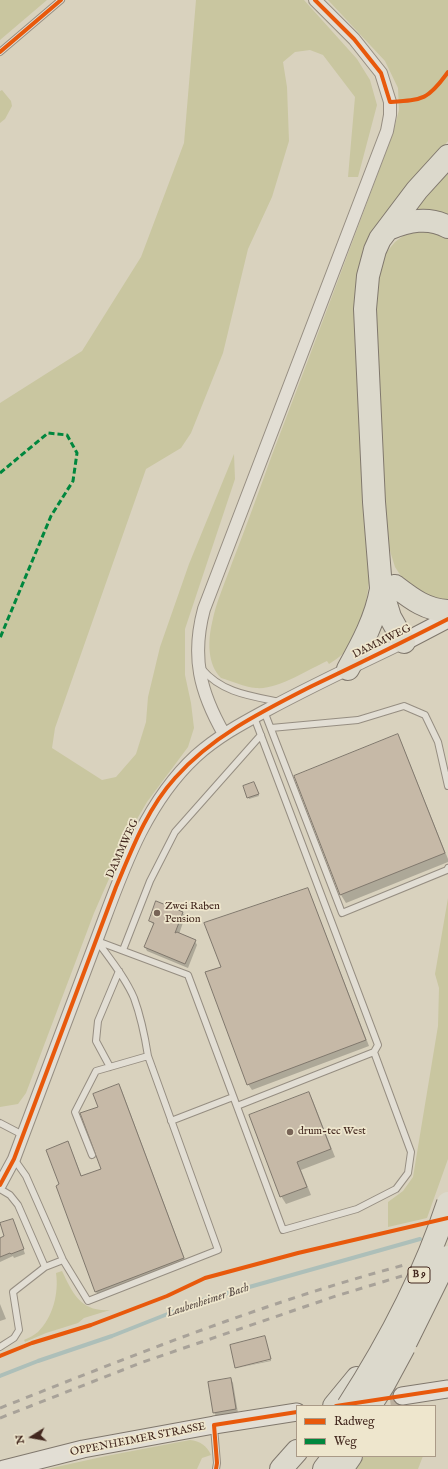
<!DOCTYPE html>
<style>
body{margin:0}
#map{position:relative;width:448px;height:1469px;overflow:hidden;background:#d9d2be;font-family:"IM FELL English",serif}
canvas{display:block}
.legend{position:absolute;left:296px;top:1405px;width:140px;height:52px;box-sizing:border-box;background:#eee6cd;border:1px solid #aa9a87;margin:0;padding:5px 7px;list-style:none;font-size:12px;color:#43281f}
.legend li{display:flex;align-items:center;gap:8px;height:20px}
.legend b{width:20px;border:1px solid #aa9a87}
.north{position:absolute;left:12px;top:1417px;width:40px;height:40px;-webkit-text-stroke:3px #eee6cd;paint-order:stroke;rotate:259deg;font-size:11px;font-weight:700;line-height:16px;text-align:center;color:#43281f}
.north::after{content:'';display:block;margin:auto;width:14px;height:18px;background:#43281f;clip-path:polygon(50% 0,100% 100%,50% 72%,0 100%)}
</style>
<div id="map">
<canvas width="448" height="1469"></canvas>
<ul class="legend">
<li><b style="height:5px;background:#e8590c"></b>Radweg</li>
<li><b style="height:5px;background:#00873e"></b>Weg</li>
</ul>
<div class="north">N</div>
</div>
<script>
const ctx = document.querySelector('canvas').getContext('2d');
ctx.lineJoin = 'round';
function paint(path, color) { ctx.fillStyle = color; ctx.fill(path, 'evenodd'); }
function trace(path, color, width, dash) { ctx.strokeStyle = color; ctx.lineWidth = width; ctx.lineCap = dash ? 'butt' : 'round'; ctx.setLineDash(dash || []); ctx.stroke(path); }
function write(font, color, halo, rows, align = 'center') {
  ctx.font = font + ' "IM FELL English",serif'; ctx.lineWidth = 3.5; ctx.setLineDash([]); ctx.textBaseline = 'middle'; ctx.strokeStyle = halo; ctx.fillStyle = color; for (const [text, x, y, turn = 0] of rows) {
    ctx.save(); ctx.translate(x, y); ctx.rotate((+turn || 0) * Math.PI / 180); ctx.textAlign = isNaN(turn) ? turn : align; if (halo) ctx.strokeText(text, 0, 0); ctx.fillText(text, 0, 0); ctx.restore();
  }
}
paint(new Path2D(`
 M 0,0 L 47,0 L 0,40 Z
 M 196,0 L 304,0 L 357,59 L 370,80 L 377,105 L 358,177 L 348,177 L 355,97 L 323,55 L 310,50 L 295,52 L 283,62 L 287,87 L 289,141 L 272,197 L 248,249 L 223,353 L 191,433 L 181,448 L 146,469 L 55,728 L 52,748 L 102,780 L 116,777 L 136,754 L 146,722 L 148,697 L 160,647 L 189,564 L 234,454 L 235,479 L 185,629 L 185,675 L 191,703 L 194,728 L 188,747 L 147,802 L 130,831 L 94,913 L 26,1093 L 18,1104 L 0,1107 L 0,403 L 82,351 L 141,257 L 184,143 Z
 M 328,0 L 448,0 L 448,141 L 381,218 L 369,237 L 363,249 L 357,280 L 370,574 C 367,601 362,632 344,653 C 339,657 334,661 329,664 L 327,661 C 307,670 278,690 256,688 C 244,687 232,681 221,678 C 207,664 208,640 212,623 C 216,602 225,583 232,563 C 246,527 259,491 272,455 C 313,348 353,240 393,133 L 399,110 L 398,88 L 385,61 Z
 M 2,90 L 11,101 L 12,106 L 5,119 L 0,123 L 0,91 Z
 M 448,163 L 448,219 L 409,213 Z
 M 422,229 L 448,237 L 448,602 L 432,600 L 407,585 L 395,567 L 387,541 L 374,324 L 376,284 L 385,254 L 395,242 L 407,233 Z
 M 448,898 L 448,1159 L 427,1218 L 388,1227 L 388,1202 L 403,1191 L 413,1177 L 438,1026 L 439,988 L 435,974 Z
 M 62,1271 C 73,1294 81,1312 110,1310 L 84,1318 L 78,1323 L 46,1333 L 25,1342 L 24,1340 C 29,1338 34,1335 38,1332 C 53,1317 59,1293 56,1273 Z
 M 190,1440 C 200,1441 207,1446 211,1455 L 202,1458 L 197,1469 L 47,1469 L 106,1456 Z
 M 364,1456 L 423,1456 L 418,1469 L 356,1469 Z`), '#c9c6a0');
paint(new Path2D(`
 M 397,736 L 402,744 L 448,859 L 448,862 L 346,903 L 341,895 L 295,777 Z
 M 255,785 L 259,796 L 249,799 L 244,787 Z
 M 308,890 L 311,896 L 369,1046 L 252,1090 L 248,1084 L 222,967 Z
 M 157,903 L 183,913 L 185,917 L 179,934 L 195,941 L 197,945 L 188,968 L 147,951 L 145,947 L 154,925 L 150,921 Z
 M 119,1085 L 122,1091 L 187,1265 L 100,1298 L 96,1292 L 57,1186 L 60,1185 L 71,1149 L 82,1177 L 102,1169 L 99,1107 Z
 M 309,1093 L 313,1101 L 335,1157 L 301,1170 L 311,1195 L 286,1204 L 281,1196 Z
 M 15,1224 L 25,1254 L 14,1258 L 13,1256 L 0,1262 L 0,1239 L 5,1237 Z
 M 0,1304 L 6,1319 L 0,1321 Z
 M 271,1360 L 271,1361 L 237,1368 Z
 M 231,1379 L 233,1383 L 238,1413 L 216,1416 L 214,1412 Z`), '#0003');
trace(new Path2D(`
 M 0,1376 L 38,1361 L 112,1336 L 203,1300 L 420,1239`), '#adbfb9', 4);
const building = new Path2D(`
 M 398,734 L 445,853 L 340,895 L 294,776 Z
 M 254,782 L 259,794 L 247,798 L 243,786 Z
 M 308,888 L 366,1040 L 247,1085 L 205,972 L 221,967 L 204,923 Z
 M 156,901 L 183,912 L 175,933 L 177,932 L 196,940 L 185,964 L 144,947 L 154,923 L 149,921 Z
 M 119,1084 L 184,1258 L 95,1292 L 56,1186 L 59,1184 L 46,1150 L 68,1141 L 81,1176 L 101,1169 L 80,1113 L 98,1107 L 93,1094 Z
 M 309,1092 L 331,1149 L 297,1162 L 307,1187 L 280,1197 L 249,1115 Z
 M 13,1219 L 24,1249 L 11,1254 L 10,1253 L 0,1257 L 0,1238 L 4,1236 L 0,1223 Z
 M 265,1336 L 271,1359 L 235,1368 L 230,1345 Z
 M 231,1378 L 236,1409 L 213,1413 L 208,1382 Z`);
paint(building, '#c6b9a7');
trace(building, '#80786d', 1);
trace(new Path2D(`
 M 365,1401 L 402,1396`), '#bbb09e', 17, [17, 8]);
const lane = new Path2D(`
 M 0,52 L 61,0
 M 202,669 C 222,693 251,696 280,702
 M 264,711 L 342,913 L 447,870 L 448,868
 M 254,717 L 378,1045 L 374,1052
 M 271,728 L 358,720 L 404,706 L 425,715 L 438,742 L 448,786
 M 123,950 L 150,881 L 175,832 L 261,735
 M 110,1067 L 96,1041 L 98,1021 L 119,971
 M 171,1121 L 233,1097
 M 0,1123 L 23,1135
 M 92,1155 L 75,1112 L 96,1071 L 148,1056
 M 14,1159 L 26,1176 L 63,1260 L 88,1301 L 218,1250 L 148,1056 C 145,1037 141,1017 134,998 C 125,977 110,959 97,941 L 188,975 L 283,1230 L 357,1209 L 396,1189 L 408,1173 L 411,1152 L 374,1052 L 237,1106
 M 0,1189 L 10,1195 L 18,1205 L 45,1267 L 13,1292 L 19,1330 L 14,1338 L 0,1347
 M 45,1267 L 63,1260
 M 214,1427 L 217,1463 L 216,1469`);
const street = new Path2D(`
 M 224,734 C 200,692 191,657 204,609 L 387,131 L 390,115 L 390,102 L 381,73 L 354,39 L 315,0
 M 0,1185 L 14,1159 L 23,1135 C 46,1074 69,1013 92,952 C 119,882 140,808 196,756 C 217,737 241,724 265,711 C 311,686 358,664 404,642`);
const secondary = new Path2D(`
 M 404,642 L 448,619
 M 402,1396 L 448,1389
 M 4,1469 L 83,1449 L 214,1425 L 297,1412`);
const highway = new Path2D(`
 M 388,229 C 408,221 428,216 448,227
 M 395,586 C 412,599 426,610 448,611
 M 404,642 L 390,617 L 381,588 L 374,502 L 365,309 L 368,276 L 375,250 L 380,239 L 417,190 L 448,156
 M 348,669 C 362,644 376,618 381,589
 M 334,1406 L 357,1378
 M 281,1469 L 297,1451
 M 324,1469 L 334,1456
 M 342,1469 L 351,1456`);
trace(lane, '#968e82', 8);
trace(street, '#968e82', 14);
trace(secondary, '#80786d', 19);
trace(highway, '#80786d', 24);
trace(lane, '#e2ded4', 6);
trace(street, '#e2ded4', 12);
trace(secondary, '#e2ded4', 17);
trace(highway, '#dcd9cc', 22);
trace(new Path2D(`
 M 0,1408 C 134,1355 268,1301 408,1264
 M 0,1418 L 143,1362 L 336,1296 L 402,1276`), '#a8a299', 3, [7, 7]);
const highwayBridge = new Path2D(`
 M 406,1342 L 448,1257
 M 348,1406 C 388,1344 425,1273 448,1203
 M 370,1406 L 384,1384 L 404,1347`);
trace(highwayBridge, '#80786d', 24, []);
trace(highwayBridge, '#dcd9cc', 22);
trace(new Path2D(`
 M 0,473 L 48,433 L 67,435 L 77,453 L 73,481 L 51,516 L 0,638`), '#00873e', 3, [6, 3]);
trace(new Path2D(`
 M 315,0 L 354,39 L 381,73 L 390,102 C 423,100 428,100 448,72
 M 0,52 L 61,0
 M 0,1185 L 14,1159 L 116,887 C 132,849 147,809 175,778 C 212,736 263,711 312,686 C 358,664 403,642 448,619
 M 0,1356 L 32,1343 L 91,1325 L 167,1296 L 205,1278 L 298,1253 L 448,1218
 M 336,1406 L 448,1389
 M 216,1469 L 217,1463 L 214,1425 L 297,1412`), '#e8590c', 4);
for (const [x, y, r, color] of [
 [157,913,4,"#786457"],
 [290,1132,4,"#786457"]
]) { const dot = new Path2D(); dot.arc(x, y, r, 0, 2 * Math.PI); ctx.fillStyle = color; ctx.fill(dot); trace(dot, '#eee6cd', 1.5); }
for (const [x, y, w] of [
 [419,1275,22]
]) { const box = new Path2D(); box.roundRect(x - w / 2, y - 8, w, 16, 3); ctx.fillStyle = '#eee6cd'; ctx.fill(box); trace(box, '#43281f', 1); }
write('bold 10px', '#43281f', null, [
 ["B 9",419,1275]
]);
write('11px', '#43281f', '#eee6cd', [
 ["DAMMWEG",382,642,-26],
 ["DAMMWEG",123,849,-66],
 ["OPPENHEIMER STRASSE",138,1440,-11]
]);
write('11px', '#43281f', '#eee6cd', [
 ["Zwei Raben",165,907],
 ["Pension",165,920],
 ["drum-tec West",298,1132]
], 'left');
write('italic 12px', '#594c45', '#eee6cd', [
 ["Laubenheimer Bach",208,1301,-18]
]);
</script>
